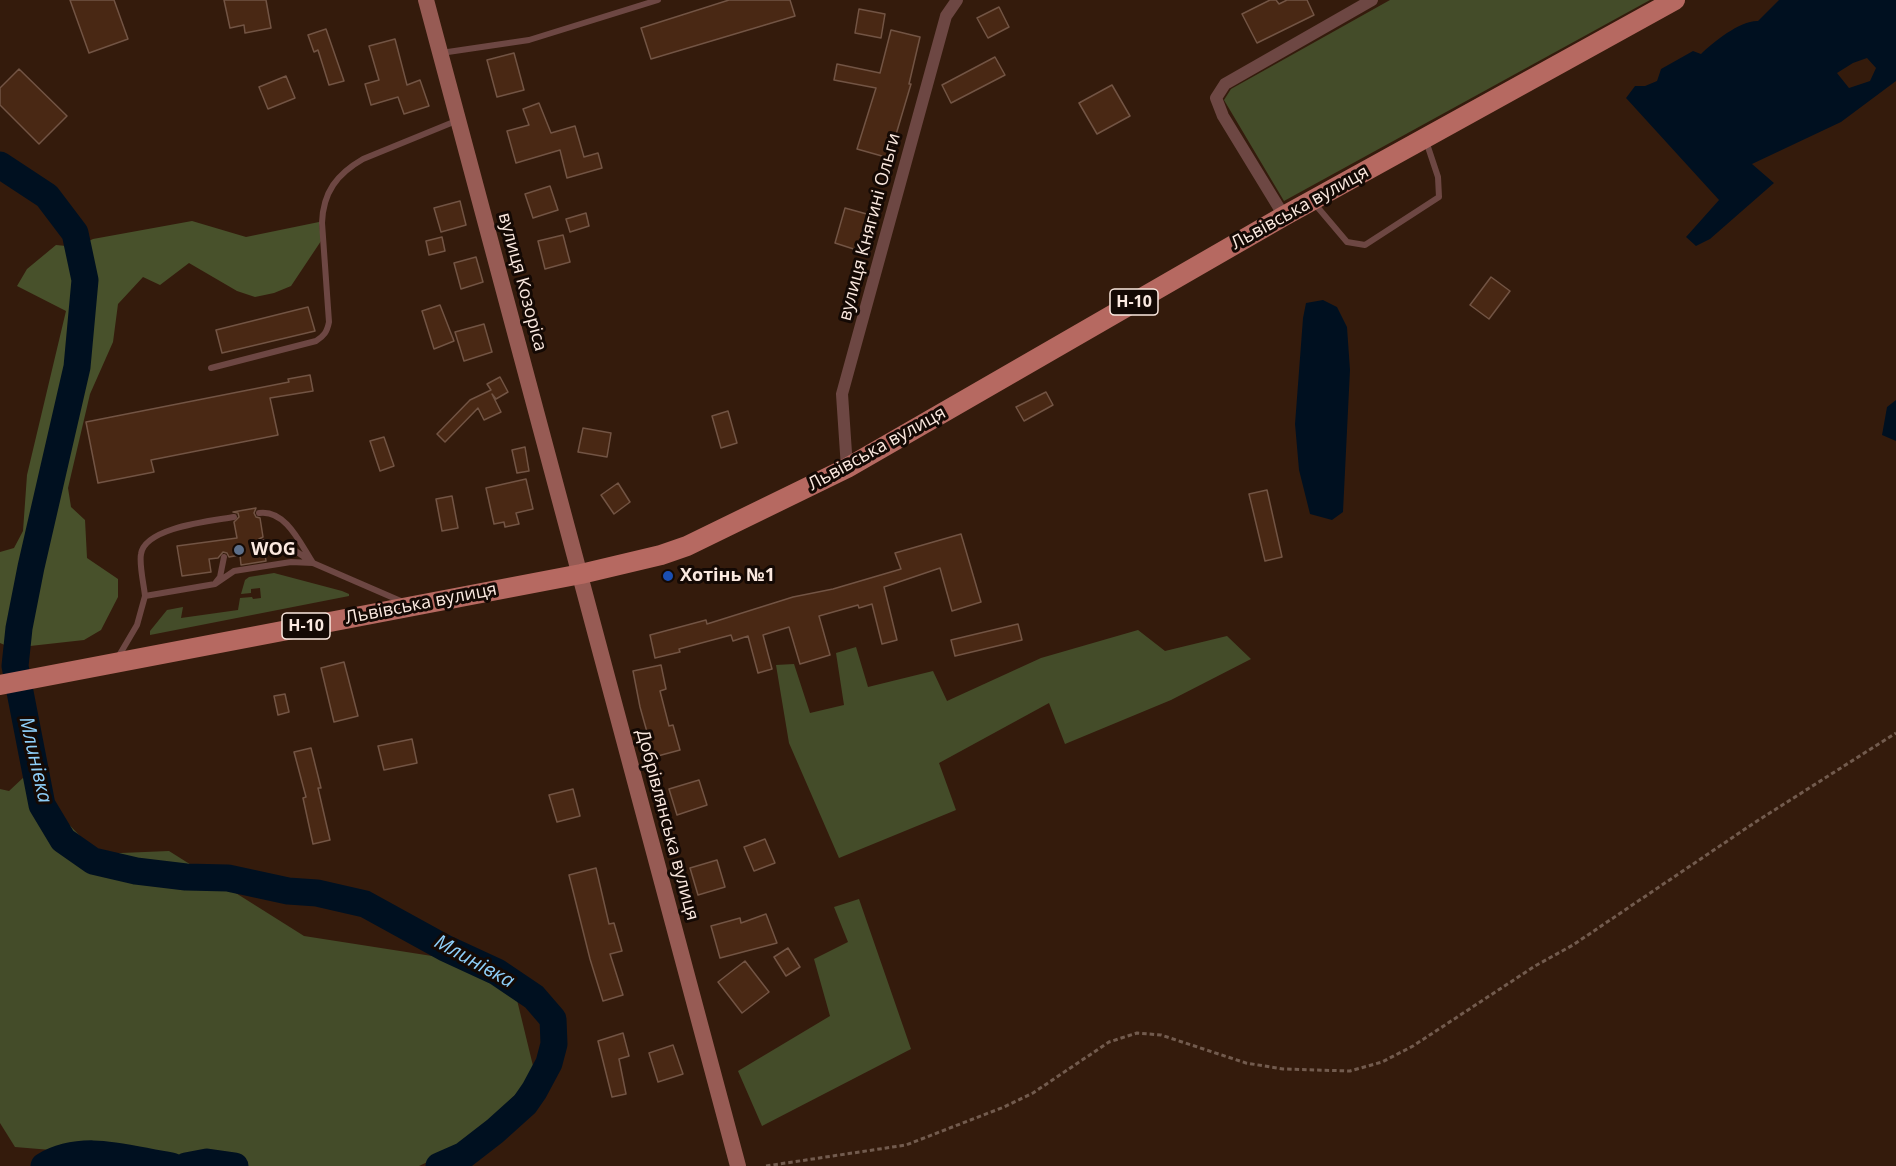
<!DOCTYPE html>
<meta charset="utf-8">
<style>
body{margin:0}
canvas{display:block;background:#341b0c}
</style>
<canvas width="1896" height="1166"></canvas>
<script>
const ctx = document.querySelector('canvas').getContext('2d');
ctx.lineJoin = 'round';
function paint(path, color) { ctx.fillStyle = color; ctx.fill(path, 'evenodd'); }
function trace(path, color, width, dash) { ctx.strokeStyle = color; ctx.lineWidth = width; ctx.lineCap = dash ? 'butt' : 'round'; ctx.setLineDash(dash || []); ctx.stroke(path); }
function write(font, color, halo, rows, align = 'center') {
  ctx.font = font + ' "Open Sans",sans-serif'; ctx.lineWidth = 6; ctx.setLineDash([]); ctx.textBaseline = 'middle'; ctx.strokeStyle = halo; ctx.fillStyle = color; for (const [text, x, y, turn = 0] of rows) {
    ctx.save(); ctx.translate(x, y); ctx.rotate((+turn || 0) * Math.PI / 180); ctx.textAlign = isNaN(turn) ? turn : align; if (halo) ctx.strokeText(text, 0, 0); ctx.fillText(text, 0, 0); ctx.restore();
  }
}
paint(new Path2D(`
 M 1390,0 L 1650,0 L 1284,201 L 1224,100 L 1231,89 Z
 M 274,573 L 342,591 L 349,594 L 349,596 L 150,635 L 150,631 L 167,610 L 183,607 L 181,618 L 238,610 L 240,598 L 252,597 L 253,599 L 261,598 L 260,588 L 251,589 L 251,593 L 241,594 L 245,580 L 249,577 Z
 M 1138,630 L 1165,651 L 1227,636 L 1251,659 L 1171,700 L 1065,744 L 1049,703 L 939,763 L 956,810 L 839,858 L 789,743 L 776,665 L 794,664 L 810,713 L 844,705 L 836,653 L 856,647 L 868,687 L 933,671 L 947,701 L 1041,658 Z
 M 24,777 L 97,854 L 169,851 L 304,936 L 464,961 L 517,1000 L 535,1074 L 470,1142 L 419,1166 L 245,1166 L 15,1147 L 0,1123 L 0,789 L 9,791 Z
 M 859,899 L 911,1049 L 762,1126 L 738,1071 L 830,1016 L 814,959 L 848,942 L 834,907 Z`), '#444c29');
paint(new Path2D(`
 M 192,221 L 246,237 L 319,222 L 321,241 L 291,286 L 274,293 L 255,297 L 237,291 L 189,263 L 160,285 L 143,277 L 118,304 L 113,342 L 90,394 L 68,488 L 71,507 L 85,520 L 87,558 L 118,579 L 118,597 L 101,630 L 84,640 L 12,648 L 0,643 L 0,552 L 14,548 L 23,531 L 27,475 L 66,311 L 17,286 L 27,269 L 56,245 L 76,247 L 93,239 Z`), '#48512b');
paint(new Path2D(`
 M 1779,0 L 1896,0 L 1896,81 L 1841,122 L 1752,164 L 1774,183 L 1710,239 L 1696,246 L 1686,237 L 1719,200 L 1626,98 L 1635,86 L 1645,86 L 1657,81 L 1661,69 L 1693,51 L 1701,54 C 1713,42 1741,20 1758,21 ZM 1867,58 L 1876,68 L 1870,81 L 1849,88 L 1837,73 L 1853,63 Z
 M 1323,300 L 1337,307 L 1347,327 L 1350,370 L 1343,512 L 1332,520 L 1310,514 L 1299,470 L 1295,424 L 1303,318 L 1306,303 Z
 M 1896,400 L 1896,441 L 1882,435 L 1887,407 Z`), '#001020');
trace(new Path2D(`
 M 0,165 L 47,196 L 75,233 L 85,280 L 77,367 L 31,567 L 19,628 L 15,666 L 42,805 L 63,840 L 93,861 L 136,871 L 186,877 L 228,878 L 288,891 L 317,893 L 365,904 L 445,948 L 497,972 L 534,997 L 553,1019 L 554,1044 L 549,1063 L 534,1091 L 525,1104 L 495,1131 L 464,1155 L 439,1166
 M 44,1166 C 84,1142 130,1160 172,1166
 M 186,1166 L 207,1162 L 235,1166`), '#001020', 27);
const building = new Path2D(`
 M 70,0 L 114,0 L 128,39 L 89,53 Z
 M 224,0 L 266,0 L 271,28 L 245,33 L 244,25 L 230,28 Z
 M 729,0 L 790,0 L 795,16 L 651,59 L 641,28 Z
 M 1270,0 L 1276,0 L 1279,4 L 1287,0 L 1307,0 L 1314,15 L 1257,43 L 1242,14 Z
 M 999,7 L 1009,27 L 988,38 L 977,18 Z
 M 859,9 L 885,14 L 881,38 L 855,33 Z
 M 326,29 L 344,81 L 329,85 L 318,50 L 314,52 L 308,35 Z
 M 891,30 L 920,37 L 909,84 L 911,84 L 889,158 L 857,149 L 876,88 L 834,80 L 837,64 L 880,73 Z
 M 395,39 L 407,85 L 420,80 L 429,106 L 404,114 L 398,97 L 371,105 L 365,84 L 379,80 L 369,46 Z
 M 514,53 L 524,90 L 497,97 L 487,60 Z
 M 995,57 L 1005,75 L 951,103 L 942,85 Z
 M 19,69 L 67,116 L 39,144 L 0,105 L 0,88 Z
 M 286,76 L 295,98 L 268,109 L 259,87 Z
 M 1112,85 L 1130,116 L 1097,134 L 1079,103 Z
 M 539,103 L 551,133 L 575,126 L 584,157 L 598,153 L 602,168 L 567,178 L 560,150 L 516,163 L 507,131 L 529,125 L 523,109 Z
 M 550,186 L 558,210 L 533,218 L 525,194 Z
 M 460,201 L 466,225 L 441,232 L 434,208 Z
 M 845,208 L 874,216 L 863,252 L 835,243 Z
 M 586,213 L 589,226 L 570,232 L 566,219 Z
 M 563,235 L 570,262 L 545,269 L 538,241 Z
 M 442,237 L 445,251 L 429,255 L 426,241 Z
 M 476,257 L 483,282 L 461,289 L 454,263 Z
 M 1491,277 L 1510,291 L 1489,319 L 1470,305 Z
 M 440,305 L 454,341 L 434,349 L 422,311 Z
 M 308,307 L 315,331 L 222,353 L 216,330 Z
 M 484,324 L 492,352 L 464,361 L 455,332 Z
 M 310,375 L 313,391 L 270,398 L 278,435 L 151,460 L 154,472 L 98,483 L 86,422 L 289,382 L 288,379 Z
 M 500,377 L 508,392 L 496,399 L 492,394 L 501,412 L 484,420 L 478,408 L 445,442 L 437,434 L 470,400 L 491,390 L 487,384 Z
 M 1046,392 L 1053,405 L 1024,421 L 1016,407 Z
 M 728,411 L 737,443 L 721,448 L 712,416 Z
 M 583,428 L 611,433 L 607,457 L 578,452 Z
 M 384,437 L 394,466 L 380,471 L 370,441 Z
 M 525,447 L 529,471 L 517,473 L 512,450 Z
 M 526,479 L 533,509 L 516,513 L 519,524 L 505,527 L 504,522 L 494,524 L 486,488 Z
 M 618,483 L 630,502 L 614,514 L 601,495 Z
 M 1267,490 L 1282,557 L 1265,561 L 1249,494 Z
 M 452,496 L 458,528 L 442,531 L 436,499 Z
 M 256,508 L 254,513 L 256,517 L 260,518 L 263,537 L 259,539 L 258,543 L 264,548 L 266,561 L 241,565 L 240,555 L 229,557 L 227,553 L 223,552 L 218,558 L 209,559 L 211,572 L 182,576 L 177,546 L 237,538 L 234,522 L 239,517 L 238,513 L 233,512 Z
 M 961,534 L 981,602 L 952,611 L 940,568 L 884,587 L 897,640 L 882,644 L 872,604 L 859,608 L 858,605 L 819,616 L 830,655 L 800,664 L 789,627 L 763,635 L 772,669 L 758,673 L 748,636 L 733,641 L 731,635 L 679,649 L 680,652 L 655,658 L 650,635 L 706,620 L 707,624 L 793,597 L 833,589 L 901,569 L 895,553 Z
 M 1018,624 L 1022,640 L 955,656 L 951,640 Z
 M 344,662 L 358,716 L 334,722 L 321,668 Z
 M 661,665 L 666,689 L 660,691 L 669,726 L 673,725 L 680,750 L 654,757 L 640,707 L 633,671 Z
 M 285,694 L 289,712 L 278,715 L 274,696 Z
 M 412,739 L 417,763 L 384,770 L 378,746 Z
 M 311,748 L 321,788 L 318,788 L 330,840 L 313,844 L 303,798 L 306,797 L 294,752 Z
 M 699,780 L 707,805 L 677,815 L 669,789 Z
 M 573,789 L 580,816 L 557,822 L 549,795 Z
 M 765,839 L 775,863 L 754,871 L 744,847 Z
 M 717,860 L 725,887 L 698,895 L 690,868 Z
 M 596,868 L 609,924 L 614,923 L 622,951 L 610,954 L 623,995 L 603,1001 L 590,959 L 569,875 Z
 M 766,914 L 777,943 L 720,958 L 711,926 L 740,918 L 741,923 Z
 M 788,948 L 800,967 L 786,976 L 774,957 Z
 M 745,961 L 769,992 L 742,1013 L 718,982 Z
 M 623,1033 L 629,1056 L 619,1059 L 626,1094 L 612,1097 L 598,1041 Z
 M 673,1045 L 683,1074 L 658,1082 L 649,1053 Z`);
paint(building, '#492814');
trace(building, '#725444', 1.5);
trace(new Path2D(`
 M 766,1166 L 906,1145 L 1004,1107 L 1033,1093 L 1109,1042 L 1137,1033 L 1161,1035 L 1246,1063 L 1283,1069 L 1350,1071 L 1382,1062 L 1413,1046 L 1535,966 L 1573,945 L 1754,823 L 1896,733`), '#725b4e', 3, [4.5, 3]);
trace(new Path2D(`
 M 441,53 L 529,40 L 658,0
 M 1314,203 L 1347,242 L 1365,245 L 1439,197 L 1438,177 L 1426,141
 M 211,368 L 316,341 C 324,336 327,332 329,322 L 322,223 C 323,192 337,174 363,159 L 456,121
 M 259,513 C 286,509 301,545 313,563
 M 263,542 L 290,547 L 310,561
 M 216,582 L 220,577 L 224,557
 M 145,596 C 144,585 139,565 141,554 C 145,527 212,521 234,517
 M 117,659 L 137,625 L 145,596 L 215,584 L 234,571 L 291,562 L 313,563 L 403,602`), '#6d4743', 6);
trace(new Path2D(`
 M 1284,216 L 1223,116 L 1216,98 L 1225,84 L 1372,0
 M 847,468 L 842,394 L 946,16 L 957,0`), '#6d4743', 12);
trace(new Path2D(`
 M 426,0 L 738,1166`), '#975b54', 16);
trace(new Path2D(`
 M 0,685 L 581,574 L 661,555 L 687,546 L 847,468 L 1284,216 L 1675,0`), '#b66961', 20);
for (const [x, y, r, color] of [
 [239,550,6,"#5c6f8a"],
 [668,576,6,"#1a4fb4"]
]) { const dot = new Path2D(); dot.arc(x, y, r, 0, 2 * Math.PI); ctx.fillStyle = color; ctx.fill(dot); trace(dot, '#140904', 2); }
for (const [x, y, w] of [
 [1134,302,48],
 [306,626,48]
]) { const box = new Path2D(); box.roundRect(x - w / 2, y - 13, w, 26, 4.5); ctx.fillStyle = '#140904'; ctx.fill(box); trace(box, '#fbe9e0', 1.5); }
write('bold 16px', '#fbe9e0', null, [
 ["Н-10",1134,302],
 ["Н-10",306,626]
]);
write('18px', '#fbe9e0', '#140904', [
 ["Львівська вулиця",1300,208,-29],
 ["вулиця Княгині Ольги",870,227,-75],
 ["вулиця Козоріса",522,282,75],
 ["Львівська вулиця",877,449,-29],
 ["Львівська вулиця",421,604,-11],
 ["Добрівлянська вулиця",667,825,75]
]);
write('bold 18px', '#fbe9e0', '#140904', [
 ["WOG",251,550],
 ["Хотінь №1",680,576]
], 'left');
write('italic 20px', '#8ecef8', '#140904', [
 ["Млинівка",35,760,77],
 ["Млинівка",474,962,29]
]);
</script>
